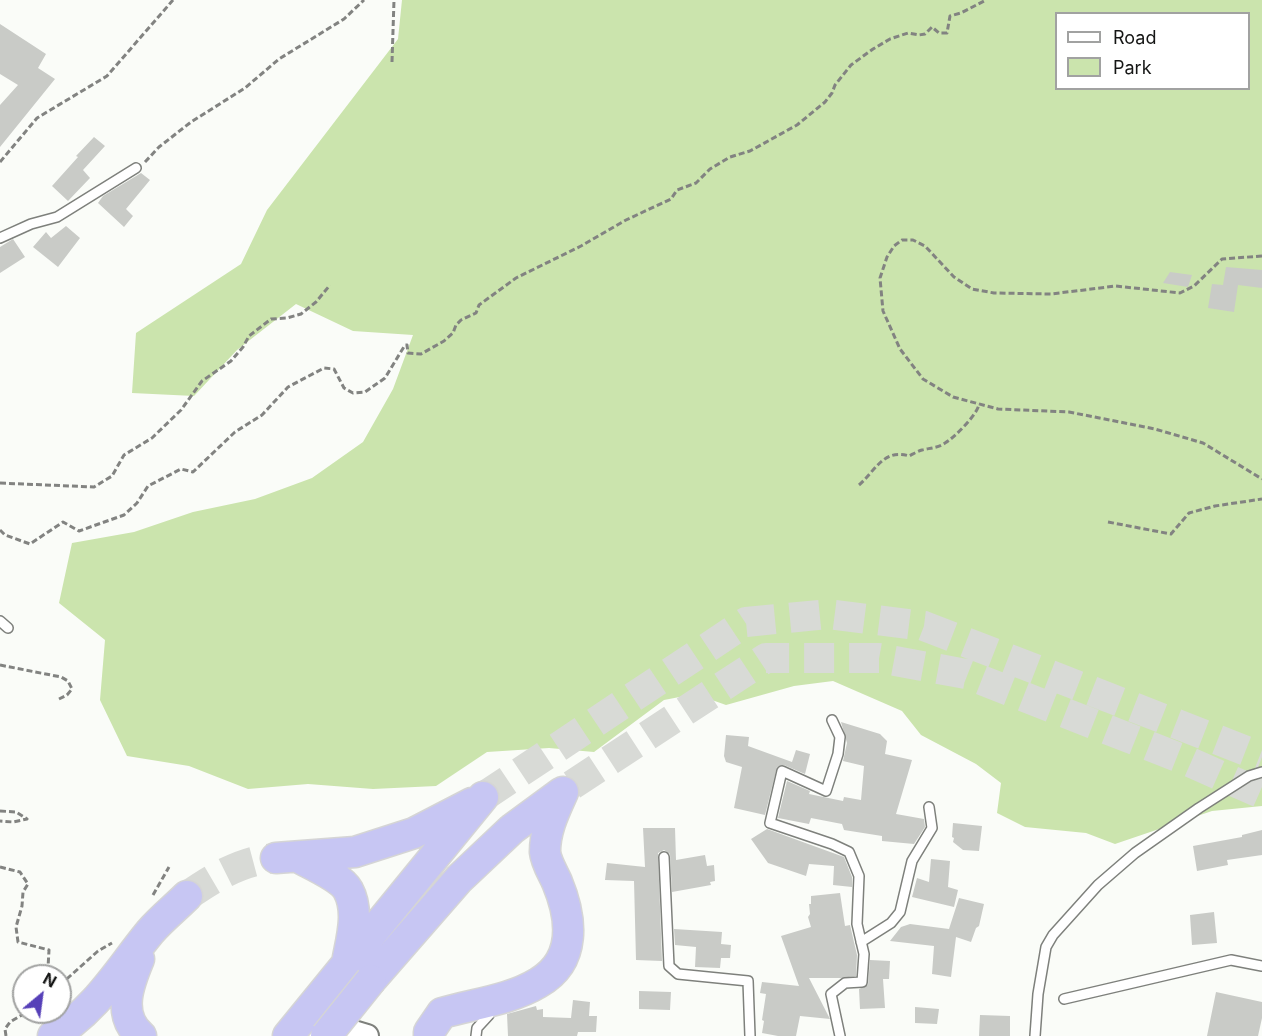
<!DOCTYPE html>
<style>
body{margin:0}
#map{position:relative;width:1262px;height:1036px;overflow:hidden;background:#fafcf8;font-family:Inter,sans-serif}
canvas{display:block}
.legend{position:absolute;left:1055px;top:12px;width:195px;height:78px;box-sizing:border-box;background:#fff;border:2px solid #a1a2a1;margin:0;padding:8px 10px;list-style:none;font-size:18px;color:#151615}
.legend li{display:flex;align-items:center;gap:12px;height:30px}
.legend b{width:30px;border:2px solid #a1a2a1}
.north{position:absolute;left:12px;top:964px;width:60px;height:60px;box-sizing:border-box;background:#fff;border:2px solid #a1a2a1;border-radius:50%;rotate:29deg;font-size:16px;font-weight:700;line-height:24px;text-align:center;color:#151615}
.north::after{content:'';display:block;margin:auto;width:21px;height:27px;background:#5640b8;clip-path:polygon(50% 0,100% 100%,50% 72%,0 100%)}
</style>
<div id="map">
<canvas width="1262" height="1036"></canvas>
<ul class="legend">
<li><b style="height:8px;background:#fff"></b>Road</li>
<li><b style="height:16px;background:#cbe4ad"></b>Park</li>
</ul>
<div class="north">N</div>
</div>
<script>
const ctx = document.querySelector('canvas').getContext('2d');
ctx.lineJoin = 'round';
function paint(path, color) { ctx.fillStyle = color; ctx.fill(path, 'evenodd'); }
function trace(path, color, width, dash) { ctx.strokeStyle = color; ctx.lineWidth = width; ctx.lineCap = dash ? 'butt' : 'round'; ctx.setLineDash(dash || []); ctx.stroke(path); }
paint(new Path2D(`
 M 402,0 L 1262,0 L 1262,806 L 1212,811 L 1115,844 L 1086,833 L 1025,827 L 997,813 L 1001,783 L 976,764 L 921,735 L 902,711 L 833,681 L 794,686 L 726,705 L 695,694 L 664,700 L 594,752 L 549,748 L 487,752 L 436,786 L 373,789 L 308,784 L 248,789 L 189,766 L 127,756 L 100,700 L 105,640 L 59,603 L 72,543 L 134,532 L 193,512 L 255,499 L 312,478 L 363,442 L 393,389 L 413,335 L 353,331 L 296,304 L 237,350 L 194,396 L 132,393 L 136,333 L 241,264 L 267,210 L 398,39 ZM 1056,14 L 1248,14 L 1248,88 L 1056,88 Z`), '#cbe4ad');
paint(new Path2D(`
 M 0,24 L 46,54 L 38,68 L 55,79 L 0,147 L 0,105 L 18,85 L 0,74 Z
 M 94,137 L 105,146 L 83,170 L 90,178 L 68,201 L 52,186 L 78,157 L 76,156 Z
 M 141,173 L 150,180 L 126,209 L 133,216 L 124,227 L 98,203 L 103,196 Z
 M 66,226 L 80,238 L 58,267 L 33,247 L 46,232 L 51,238 Z
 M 13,239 L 25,257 L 0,273 L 0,247 Z
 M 1226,267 L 1262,270 L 1262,288 L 1238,285 L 1234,312 L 1208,308 L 1212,284 L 1223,285 Z
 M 1170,272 L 1192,275 L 1188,287 L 1163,283 Z
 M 841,722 L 880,734 L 887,741 L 885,754 L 912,760 L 896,814 L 924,819 L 925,827 L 914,844 L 882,841 L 882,836 L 844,830 L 842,824 L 811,818 L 809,824 L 778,818 L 787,781 L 810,791 L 809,794 L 843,801 L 844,797 L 861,800 L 864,766 L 843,761 L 847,743 Z
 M 726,735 L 749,737 L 748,746 L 792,762 L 796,750 L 810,754 L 805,774 L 784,765 L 777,767 L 765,815 L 734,808 L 742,767 L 726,762 L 724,756 Z
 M 953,823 L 982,826 L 979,851 L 963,850 L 953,842 L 954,838 L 952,837 Z
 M 643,828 L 675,828 L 676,860 L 705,855 L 707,866 L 714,865 L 715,881 L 710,882 L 711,885 L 672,892 L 670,854 L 664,850 L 658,853 L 662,961 L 636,960 L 634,881 L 605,880 L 607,863 L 645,867 Z
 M 767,829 L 844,857 L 852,877 L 852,887 L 833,885 L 834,866 L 809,864 L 806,876 L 768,863 L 751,839 Z
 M 1262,830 L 1262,855 L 1227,860 L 1228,865 L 1197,871 L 1193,846 L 1242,837 L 1242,835 Z
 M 931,859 L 950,861 L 948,887 L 958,890 L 954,907 L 912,897 L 917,878 L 929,882 Z
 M 840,893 L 845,926 L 850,925 L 857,955 L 856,976 L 841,978 L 809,978 L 830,1019 L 800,1016 L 796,1036 L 778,1036 L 762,1033 L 764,1021 L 762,1020 L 766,994 L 760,993 L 762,982 L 799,986 L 781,936 L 811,927 L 808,917 L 810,914 L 809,904 L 811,904 L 811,896 Z
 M 959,898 L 984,904 L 979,926 L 976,928 L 971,942 L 956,937 L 951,977 L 932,974 L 934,946 L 890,941 L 901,927 L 910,924 L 949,929 Z
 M 1214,912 L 1217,943 L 1192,945 L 1190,915 Z
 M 674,929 L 722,932 L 721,944 L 731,945 L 730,958 L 721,958 L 720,968 L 695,967 L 696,947 L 675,945 Z
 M 870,960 L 890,961 L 889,979 L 883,979 L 885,1008 L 860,1009 L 859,989 L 868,985 Z
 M 639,991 L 671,992 L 670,1010 L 639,1009 Z
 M 1216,992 L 1262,1002 L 1262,1018 L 1258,1036 L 1207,1036 Z
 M 573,1000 L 590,1002 L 589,1016 L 597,1016 L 596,1032 L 578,1032 L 577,1036 L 508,1036 L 507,1014 L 536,1006 L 537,1010 L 543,1009 L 543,1017 L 571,1018 Z
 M 915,1007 L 939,1009 L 937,1024 L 915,1023 Z
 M 980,1015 L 1010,1016 L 1010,1036 L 979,1036 Z`), '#c9cbc7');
trace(new Path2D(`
 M 572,785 L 766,658 L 879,658 L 966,674 L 1185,760 L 1262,794
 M 483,797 L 746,622 L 828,614 L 924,626 L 1262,757
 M 187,896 C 215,877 242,860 276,858`), '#d8dad6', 30, [30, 15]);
const service = new Path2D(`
 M 0,238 L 31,224 L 57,217 L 136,168
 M 0,621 L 8,628
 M 832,720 L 840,737 L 838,754 L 826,791 L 782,771 L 770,823 L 832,844 L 849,852 L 859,876 L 857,924 L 864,954 L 862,982 L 845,983 L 831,994 L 840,1036
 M 664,857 L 669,966 L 678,974 L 748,981 L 750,1036
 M 861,942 L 891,923 L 900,912 L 912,861 L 932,828 L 929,807
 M 1064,999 L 1231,960 L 1262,966
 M 476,1036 L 477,1028 L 489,1015
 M 1035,1036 L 1038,994 L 1046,947 L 1053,935 L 1098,885 L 1135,853 L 1199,808 L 1249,776 L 1262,772`);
const tertiary = new Path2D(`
 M 347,1030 L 367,1036`);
const trunk = new Path2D(`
 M 298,857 C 310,864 341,877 348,890 C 360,912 351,940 347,963
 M 276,858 L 355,852 L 414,833 L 472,803
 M 139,959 C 129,983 116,1015 141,1036
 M 371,980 L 459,879 L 512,829 L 561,793
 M 53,1036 C 98,1008 118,971 150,932 C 161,919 175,908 187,896
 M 288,1036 L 483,797
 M 429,1036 L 429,1032 L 442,1013 C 473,1004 510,1000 538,983 C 577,961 572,918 557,882 C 553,873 546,862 545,852 C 545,830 554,812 563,792`);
trace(service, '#7e807c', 12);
trace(tertiary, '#7e807c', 26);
trace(trunk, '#d5d5d5', 33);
trace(new Path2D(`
 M 392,62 L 394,0
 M 0,162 L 37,118 L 107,76 L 173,0
 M 145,162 L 159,147 L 191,122 L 245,88 L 279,59 L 344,19 L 364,0
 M 1262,256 L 1222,259 L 1194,286 L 1180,293 L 1116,286 L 1051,294 L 994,293 L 972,289 L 954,277 L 925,246 L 913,240 L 902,240 L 894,246 L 887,257 L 880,278 L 883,311 L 900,349 L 923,379 L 953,397 L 998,409 L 1069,412 L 1155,429 L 1203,443 L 1262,479
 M 0,483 L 94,487 L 112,476 L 124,455 L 152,438 L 181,410 L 202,381 L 231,361 L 243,347 L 249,336 L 271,319 L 287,318 L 301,314 L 316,302 L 330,285
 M 859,485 C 875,471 884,448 909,456 C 913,454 918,451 922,450 C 930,448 938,448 945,443 C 954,438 978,414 979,404
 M 1108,522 L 1171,534 L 1189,513 L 1215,506 L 1262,499
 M 0,530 L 5,535 L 30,544 L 63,522 L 79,531 L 124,515 L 137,503 L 148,486 L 181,469 L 193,472 L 235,432 L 262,415 L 288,387 L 324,368 L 334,369 L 344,388 L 353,393 L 365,392 L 385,378 L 405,345 L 407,345 L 408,353 L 421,354 L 444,341 L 453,333 L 456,325 L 461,320 L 476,313 L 479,305 L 516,278 L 581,246 L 626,220 L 671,199 L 677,190 L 696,183 L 710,169 L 730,157 L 750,151 L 797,125 L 825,102 L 832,93 L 835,85 L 851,65 L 873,49 L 890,39 L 908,33 L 919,35 L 925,34 L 932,27 L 939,33 L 947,33 L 950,16 L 961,13 L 986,0
 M 0,665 L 61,677 L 68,681 L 72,689 L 67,695 L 59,699
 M 0,811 L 16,812 L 27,819 L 13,822 L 0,821
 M 0,867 L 20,872 L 28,884 L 23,892 L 22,906 L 16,927 L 18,942 L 49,950 L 48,968 L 42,976
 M 153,895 L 169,867
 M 60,985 L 98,951 L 112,943
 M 6,1036 L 5,1029 L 10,1022 L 27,1012`), '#828381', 3, [6, 3]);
trace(service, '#fff', 9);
trace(tertiary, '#fff', 22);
trace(trunk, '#c7c6f3', 30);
const trunkBridge = new Path2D(`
 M 326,1036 L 371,980`);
trace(trunkBridge, '#d5d5d5', 33, []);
trace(trunkBridge, '#c7c6f3', 30);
</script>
